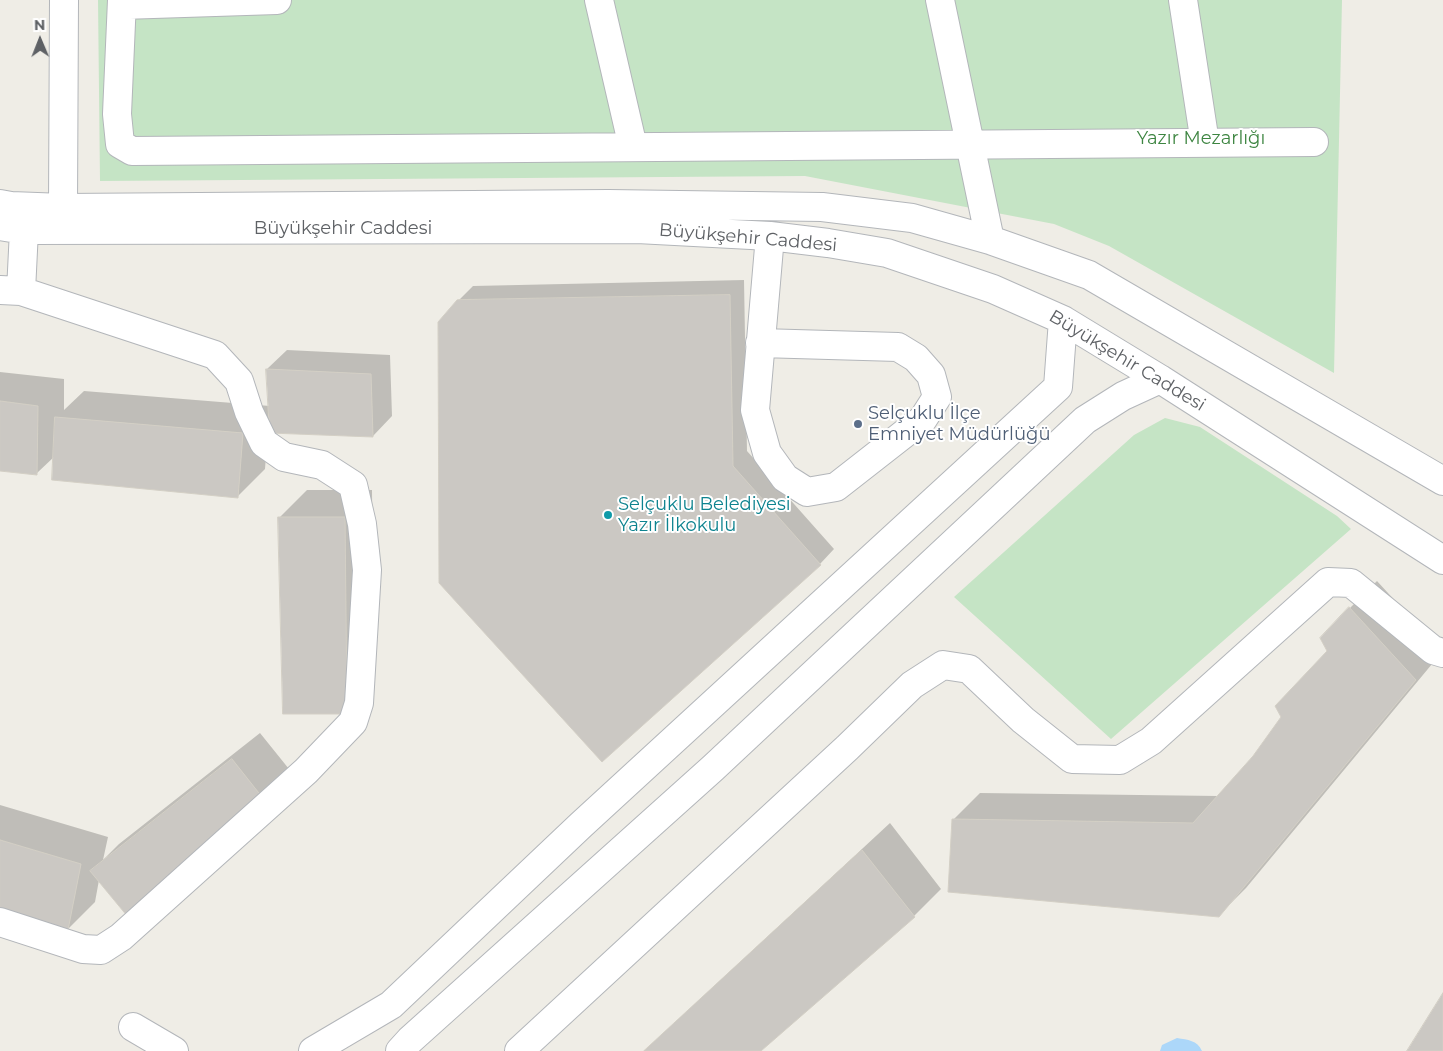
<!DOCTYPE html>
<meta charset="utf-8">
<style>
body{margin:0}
#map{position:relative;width:1443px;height:1051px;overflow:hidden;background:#efede6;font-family:Montserrat,sans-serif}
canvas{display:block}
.north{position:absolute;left:15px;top:15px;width:50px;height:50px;-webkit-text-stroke:4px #fff;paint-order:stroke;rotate:359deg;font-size:14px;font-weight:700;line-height:20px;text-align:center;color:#5e6165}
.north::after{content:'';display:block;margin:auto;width:18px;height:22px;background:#5e6165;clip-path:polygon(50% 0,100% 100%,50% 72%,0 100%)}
</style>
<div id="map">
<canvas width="1443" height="1051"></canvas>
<div class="north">N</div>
</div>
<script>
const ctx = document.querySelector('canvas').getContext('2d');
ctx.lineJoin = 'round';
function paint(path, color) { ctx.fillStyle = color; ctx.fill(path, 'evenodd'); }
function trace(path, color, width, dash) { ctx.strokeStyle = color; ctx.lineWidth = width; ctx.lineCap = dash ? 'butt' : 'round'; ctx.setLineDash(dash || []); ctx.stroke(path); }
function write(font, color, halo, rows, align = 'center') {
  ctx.font = font + ' Montserrat,sans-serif'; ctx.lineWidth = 4; ctx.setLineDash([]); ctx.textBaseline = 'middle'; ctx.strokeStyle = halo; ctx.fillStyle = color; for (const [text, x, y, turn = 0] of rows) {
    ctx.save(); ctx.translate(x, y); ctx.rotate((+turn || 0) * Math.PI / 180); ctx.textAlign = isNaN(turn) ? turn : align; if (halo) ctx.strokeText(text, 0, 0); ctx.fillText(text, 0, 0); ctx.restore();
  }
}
paint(new Path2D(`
 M 98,0 L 1342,0 L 1334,373 L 1109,246 L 1054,224 L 805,176 L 100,181 Z
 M 1165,418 L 1200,427 L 1337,516 L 1351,529 L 1111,739 L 954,597 L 1134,435 Z`), '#c5e4c5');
paint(new Path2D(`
 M 1177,1038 C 1188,1040 1197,1040 1202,1051 L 1160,1051 L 1162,1045 Z`), '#acd7f9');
paint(new Path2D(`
 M 744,280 L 747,451 L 834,549 L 820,564 L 458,301 L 473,286 Z
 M 287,350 L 390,355 L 392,416 L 373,436 L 269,416 L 265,469 L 238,496 L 55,456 L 37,473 L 0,470 L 0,372 L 64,379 L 64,410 L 84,391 L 270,406 L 267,369 Z
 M 307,490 L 372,490 L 374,686 L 346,713 L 280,517 Z
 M 1377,581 L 1442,652 L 1246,888 L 1218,916 L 953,820 L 980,793 L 1219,796 L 1254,757 L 1328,651 L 1350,608 Z
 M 260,733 L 293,774 L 265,801 L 99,880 L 95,902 L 68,929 L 0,907 L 0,805 L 108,837 L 103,860 L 119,844 Z
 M 890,823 L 941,889 L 914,916 L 759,1051 L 644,1051 Z`), '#0003');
const building = new Path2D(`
 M 730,295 L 733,466 L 821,565 L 602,762 L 439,583 L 438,322 L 457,300 Z
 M 266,369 L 371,374 L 373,437 L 270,433 Z
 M 0,401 L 38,406 L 37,475 L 0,471 Z
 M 55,417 L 243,433 L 238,498 L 52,480 Z
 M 278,517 L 345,517 L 347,714 L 283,714 Z
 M 1349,607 L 1416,680 L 1219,917 L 948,892 L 952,819 L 1193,823 L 1253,756 L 1281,717 L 1275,706 L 1327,651 L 1320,638 Z
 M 232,759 L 266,802 L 128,917 L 90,871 Z
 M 0,840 L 81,864 L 68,930 L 0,908 Z
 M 862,850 L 915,917 L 761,1051 L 644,1051 Z
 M 1443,993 L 1443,1051 L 1407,1051 Z`);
paint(building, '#cbc8c3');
trace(building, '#d3cfc5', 1);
const minor = new Path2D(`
 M 122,0 L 117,114 L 120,144 L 132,151 L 1314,142
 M 599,0 L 633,147
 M 940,0 L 990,240
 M 1183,0 L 1205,143
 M 122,5 L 277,0
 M 0,204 L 11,206 L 63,208 L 609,204 L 822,207 L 912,218 L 990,240 L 1089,275 L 1443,481
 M 63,208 L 64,0
 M 0,226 L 24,230 L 637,229 L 770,236 L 828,243 L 887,253 L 993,289 L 1063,320 L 1160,379 L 1443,560
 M 0,290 L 21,291 L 215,355 L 239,381 L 249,412 L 264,443 L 284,457 L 322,465 L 353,485 L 362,524 L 367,570 L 359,703 L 353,722 L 306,771 L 121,937 L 101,950 L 83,949 L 0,922
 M 21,291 L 24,230
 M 760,343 L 898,347 L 916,358 L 931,375 L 937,397 L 923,419 L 836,487 L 807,492 L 785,478 L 767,453 L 755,410 L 770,236
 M 133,1027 L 174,1051
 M 313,1051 L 391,1005 L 581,825 L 1058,387 L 1063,320
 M 400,1051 L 410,1040 L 713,768 L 1085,420 L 1123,396 L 1160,379
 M 519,1051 L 847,748 L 912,685 L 943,665 L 969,669 L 1023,720 L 1072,759 L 1120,760 L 1151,741 L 1328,582 L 1351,583 L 1433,650 L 1443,653`);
trace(minor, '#b3b6ba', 30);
trace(minor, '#fff', 28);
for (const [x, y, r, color] of [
 [858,424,5,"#5c6f8a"],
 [608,515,5,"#0f9aa8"]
]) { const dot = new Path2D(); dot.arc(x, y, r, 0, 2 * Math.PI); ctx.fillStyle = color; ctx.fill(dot); trace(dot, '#fff', 2); }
write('18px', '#3d8541', '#fff', [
 ["Yazır Mezarlığı",1201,139]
]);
write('18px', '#5e6165', '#fff', [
 ["Büyükşehir Caddesi",343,229],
 ["Büyükşehir Caddesi",748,238,5],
 ["Büyükşehir Caddesi",1127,361,31]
]);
write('18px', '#4e5e75', '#fff', [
 ["Selçuklu İlçe",868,414],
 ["Emniyet Müdürlüğü",868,435]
], 'left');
write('18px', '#0d838f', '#fff', [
 ["Selçuklu Belediyesi",618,505],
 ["Yazır İlkokulu",618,526]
], 'left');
</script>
